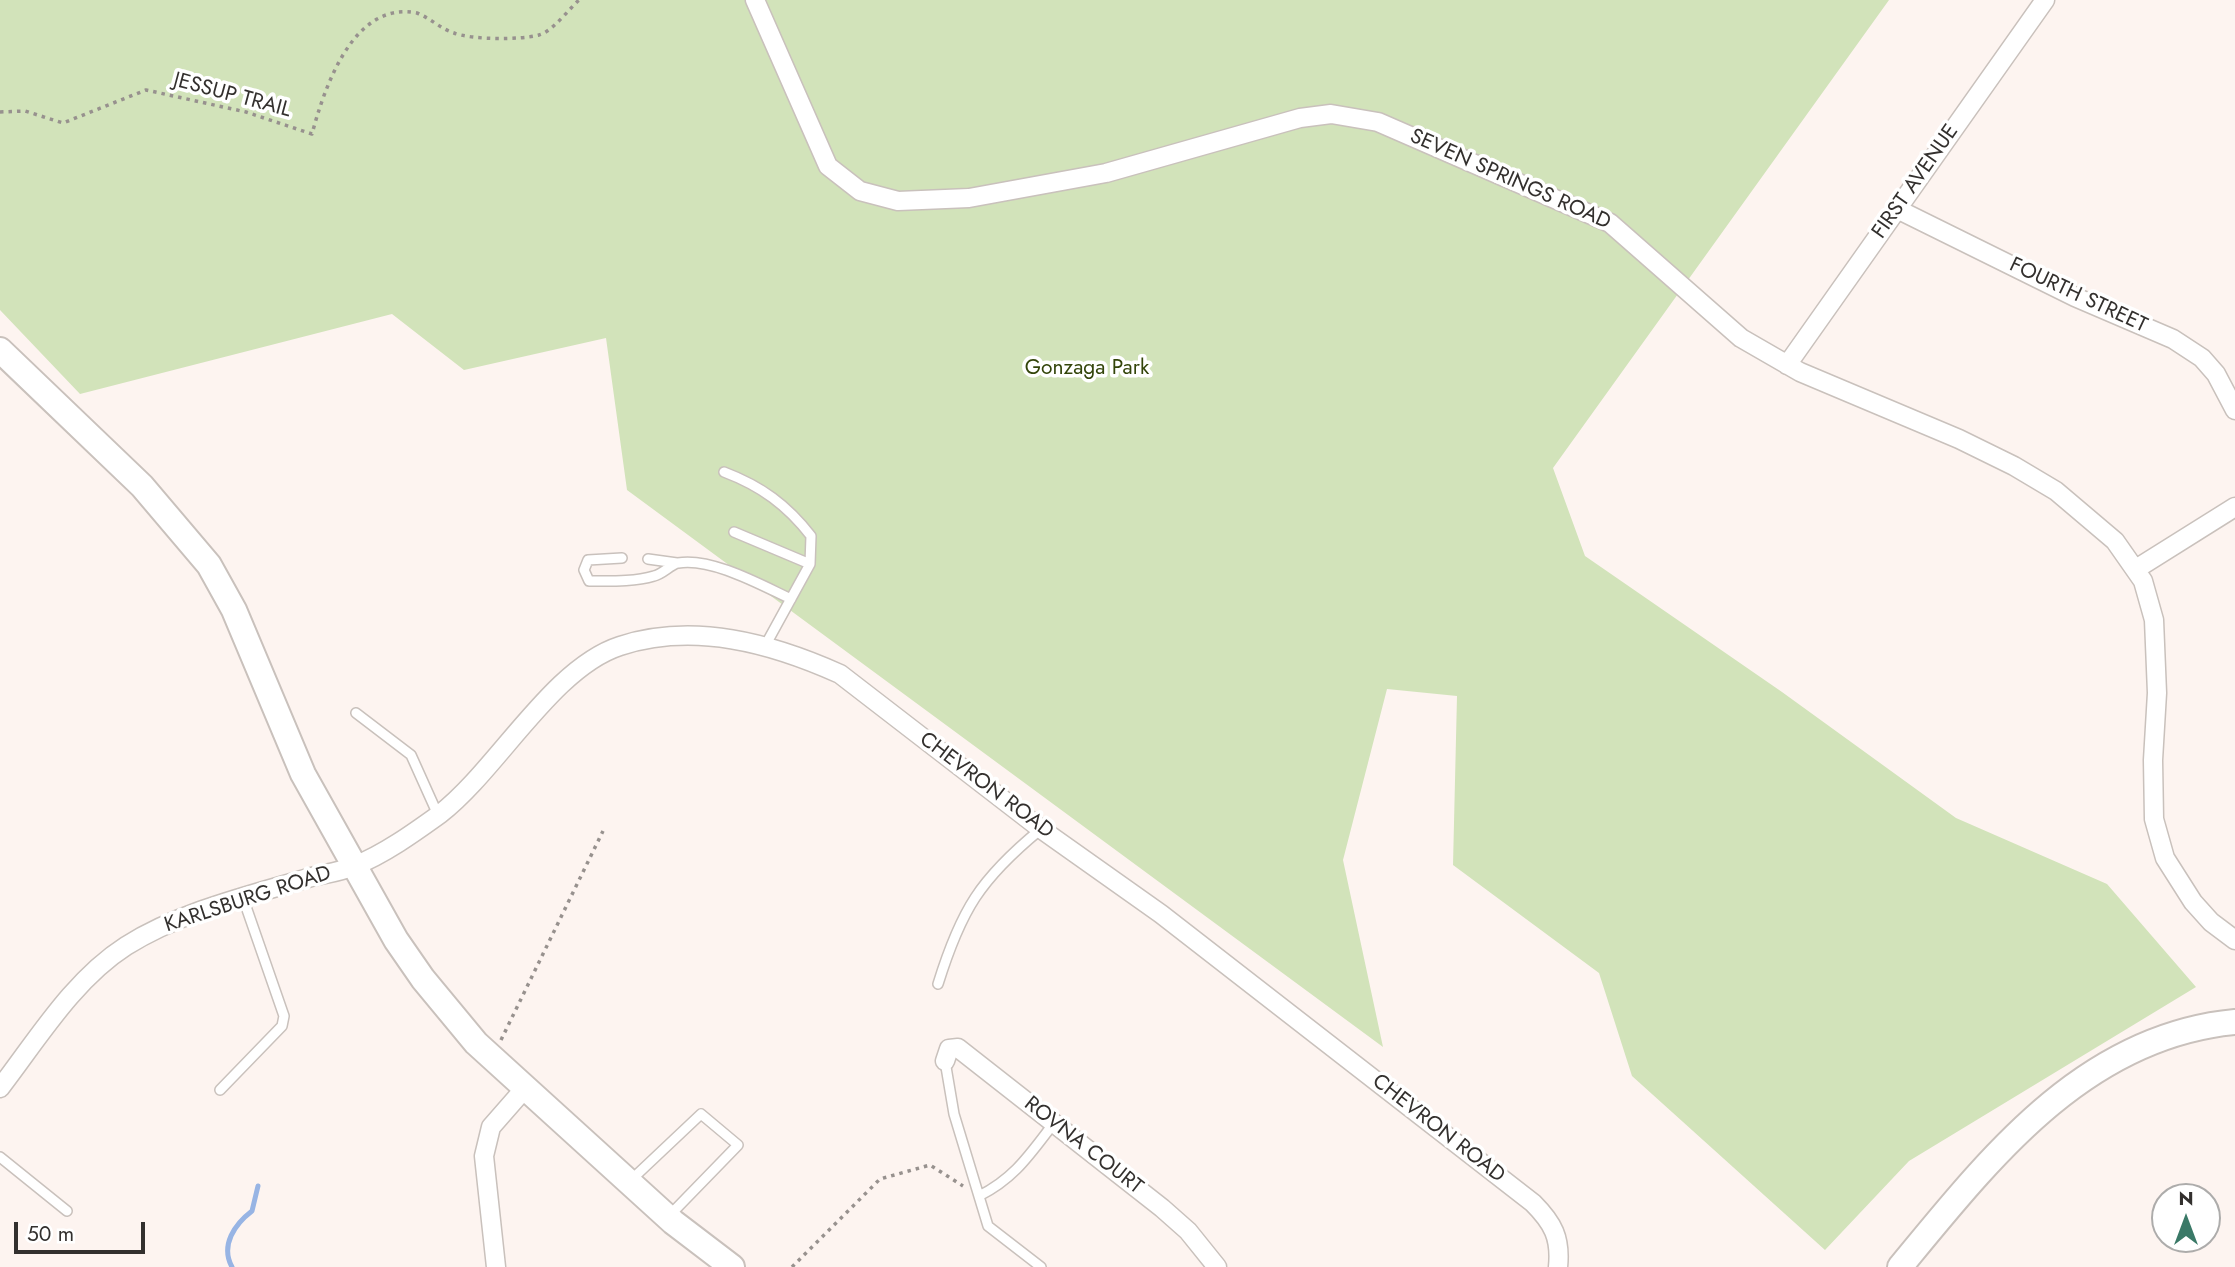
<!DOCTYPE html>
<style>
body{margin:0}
#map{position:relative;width:2235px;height:1267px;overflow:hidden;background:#fdf4f0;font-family:Jost,sans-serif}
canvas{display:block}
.north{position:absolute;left:2151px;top:1183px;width:70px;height:70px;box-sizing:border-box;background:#fff;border:2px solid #adacab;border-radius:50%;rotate:0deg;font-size:19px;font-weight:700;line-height:28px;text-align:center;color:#33302e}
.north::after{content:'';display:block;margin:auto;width:24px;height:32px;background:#3a7967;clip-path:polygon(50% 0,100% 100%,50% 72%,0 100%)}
.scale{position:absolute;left:14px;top:1222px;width:131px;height:32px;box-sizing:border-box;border:4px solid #33302e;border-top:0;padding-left:9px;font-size:21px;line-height:24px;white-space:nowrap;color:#33302e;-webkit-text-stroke:5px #fff;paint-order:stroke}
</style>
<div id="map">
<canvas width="2235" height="1267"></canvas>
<div class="north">N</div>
<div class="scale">50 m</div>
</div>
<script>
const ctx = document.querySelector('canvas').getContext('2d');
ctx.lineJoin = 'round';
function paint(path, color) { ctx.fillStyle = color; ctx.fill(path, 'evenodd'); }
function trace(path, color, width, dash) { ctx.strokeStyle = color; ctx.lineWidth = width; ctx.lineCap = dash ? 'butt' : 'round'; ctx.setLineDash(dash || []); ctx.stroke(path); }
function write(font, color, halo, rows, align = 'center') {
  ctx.font = font + ' Jost,sans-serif'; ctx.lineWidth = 7; ctx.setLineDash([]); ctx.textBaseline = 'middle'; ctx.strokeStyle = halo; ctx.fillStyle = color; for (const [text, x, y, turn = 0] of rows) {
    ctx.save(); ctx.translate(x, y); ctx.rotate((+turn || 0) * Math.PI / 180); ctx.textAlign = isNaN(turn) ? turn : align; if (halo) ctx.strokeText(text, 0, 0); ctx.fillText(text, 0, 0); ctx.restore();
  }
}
paint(new Path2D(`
 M 0,0 L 1889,0 L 1553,468 L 1585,556 L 1782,692 L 1956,818 L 2107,884 L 2196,987 L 1909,1161 L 1825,1250 L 1632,1076 L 1599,973 L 1453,865 L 1457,696 L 1387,689 L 1343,860 L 1383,1047 L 627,490 L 606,338 L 464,370 L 392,314 L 80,394 L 0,310 Z`), '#d2e3ba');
trace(new Path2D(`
 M 232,1267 C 220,1245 235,1224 252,1211 L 258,1186`), '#97b4e4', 5);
const lane = new Path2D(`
 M 724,472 C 761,486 787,505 811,536 L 810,564 L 765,646
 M 734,532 L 810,564
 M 622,558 L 588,560 L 584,570 L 589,581 C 610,581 634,582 654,576 C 663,574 670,565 678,563 C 711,557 761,585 791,599
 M 648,559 L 677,563
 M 356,713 L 411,755 L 438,815
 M 938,984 C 961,910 980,879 1041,829
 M 945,1061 L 954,1114 L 988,1226 L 1041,1267
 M 220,1090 L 282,1026 L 284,1016 L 243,898
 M 0,1157 L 67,1211
 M 630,1181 L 701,1114 L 738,1145 L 669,1216
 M 979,1196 C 1015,1178 1030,1154 1054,1123`);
const street = new Path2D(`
 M 755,0 L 828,166 L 860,191 L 898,201 L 969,198 L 1106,173 L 1300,118 L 1331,114 L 1378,122 L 1610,223 L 1741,338 L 1800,372 L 1959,439 L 2014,466 L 2056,491 L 2115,541 L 2143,581 L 2154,620 L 2157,693 L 2153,760 L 2154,819 L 2165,858 L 2193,902 L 2211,922 L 2235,940
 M 1897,209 L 2075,297 L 2173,339 L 2202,358 L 2216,374 L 2235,410
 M 1787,365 L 2045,0
 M 2136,569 L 2235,507
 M 945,1061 L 949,1049 L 958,1048 L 1162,1208 L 1188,1231 L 1217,1267
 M 0,1088 C 37,1040 73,980 126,946 C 180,912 247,896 308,878 C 323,874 340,872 354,866 C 383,855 415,832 440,814 C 498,769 552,668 620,646 C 694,622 771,643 840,674 L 1041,829 L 1161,914 L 1533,1203 C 1553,1223 1561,1238 1558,1267
 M 496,1267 L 484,1156 L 491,1127 L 526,1087`);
const secondary = new Path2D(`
 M 0,350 L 142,486 L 209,565 L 234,610 L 303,774 L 396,940 L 423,979 L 476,1043 L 673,1222 L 732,1267
 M 1900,1267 C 1989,1159 2084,1036 2235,1022`);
trace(lane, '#c9c1bc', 12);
trace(street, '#c9c1bc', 21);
trace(secondary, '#c9c1bc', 28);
trace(new Path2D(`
 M 0,112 L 25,111 L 63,123 L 146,90 L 246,112 L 312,134 C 324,89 353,0 417,13 C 430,18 441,29 454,33 C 472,40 521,40 539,35 C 552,32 569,9 579,0
 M 501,1040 L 603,831
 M 792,1267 L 880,1179 L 930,1165 L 963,1186`), '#97918e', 3.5, [3.5, 5]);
trace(lane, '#fff', 9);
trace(street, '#fff', 18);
trace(secondary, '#fff', 24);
write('21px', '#33302e', '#fff', [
 ["JESSUP TRAIL",232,96,15],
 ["SEVEN SPRINGS ROAD",1510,180,24],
 ["FIRST AVENUE",1916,182,-55],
 ["FOURTH STREET",2078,296,25],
 ["CHEVRON ROAD",986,786,37],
 ["KARLSBURG ROAD",248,900,-18],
 ["CHEVRON ROAD",1438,1129,38],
 ["ROVNA COURT",1083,1146,38]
]);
write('21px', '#33450a', '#fff', [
 ["Gonzaga Park",1087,369]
]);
</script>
